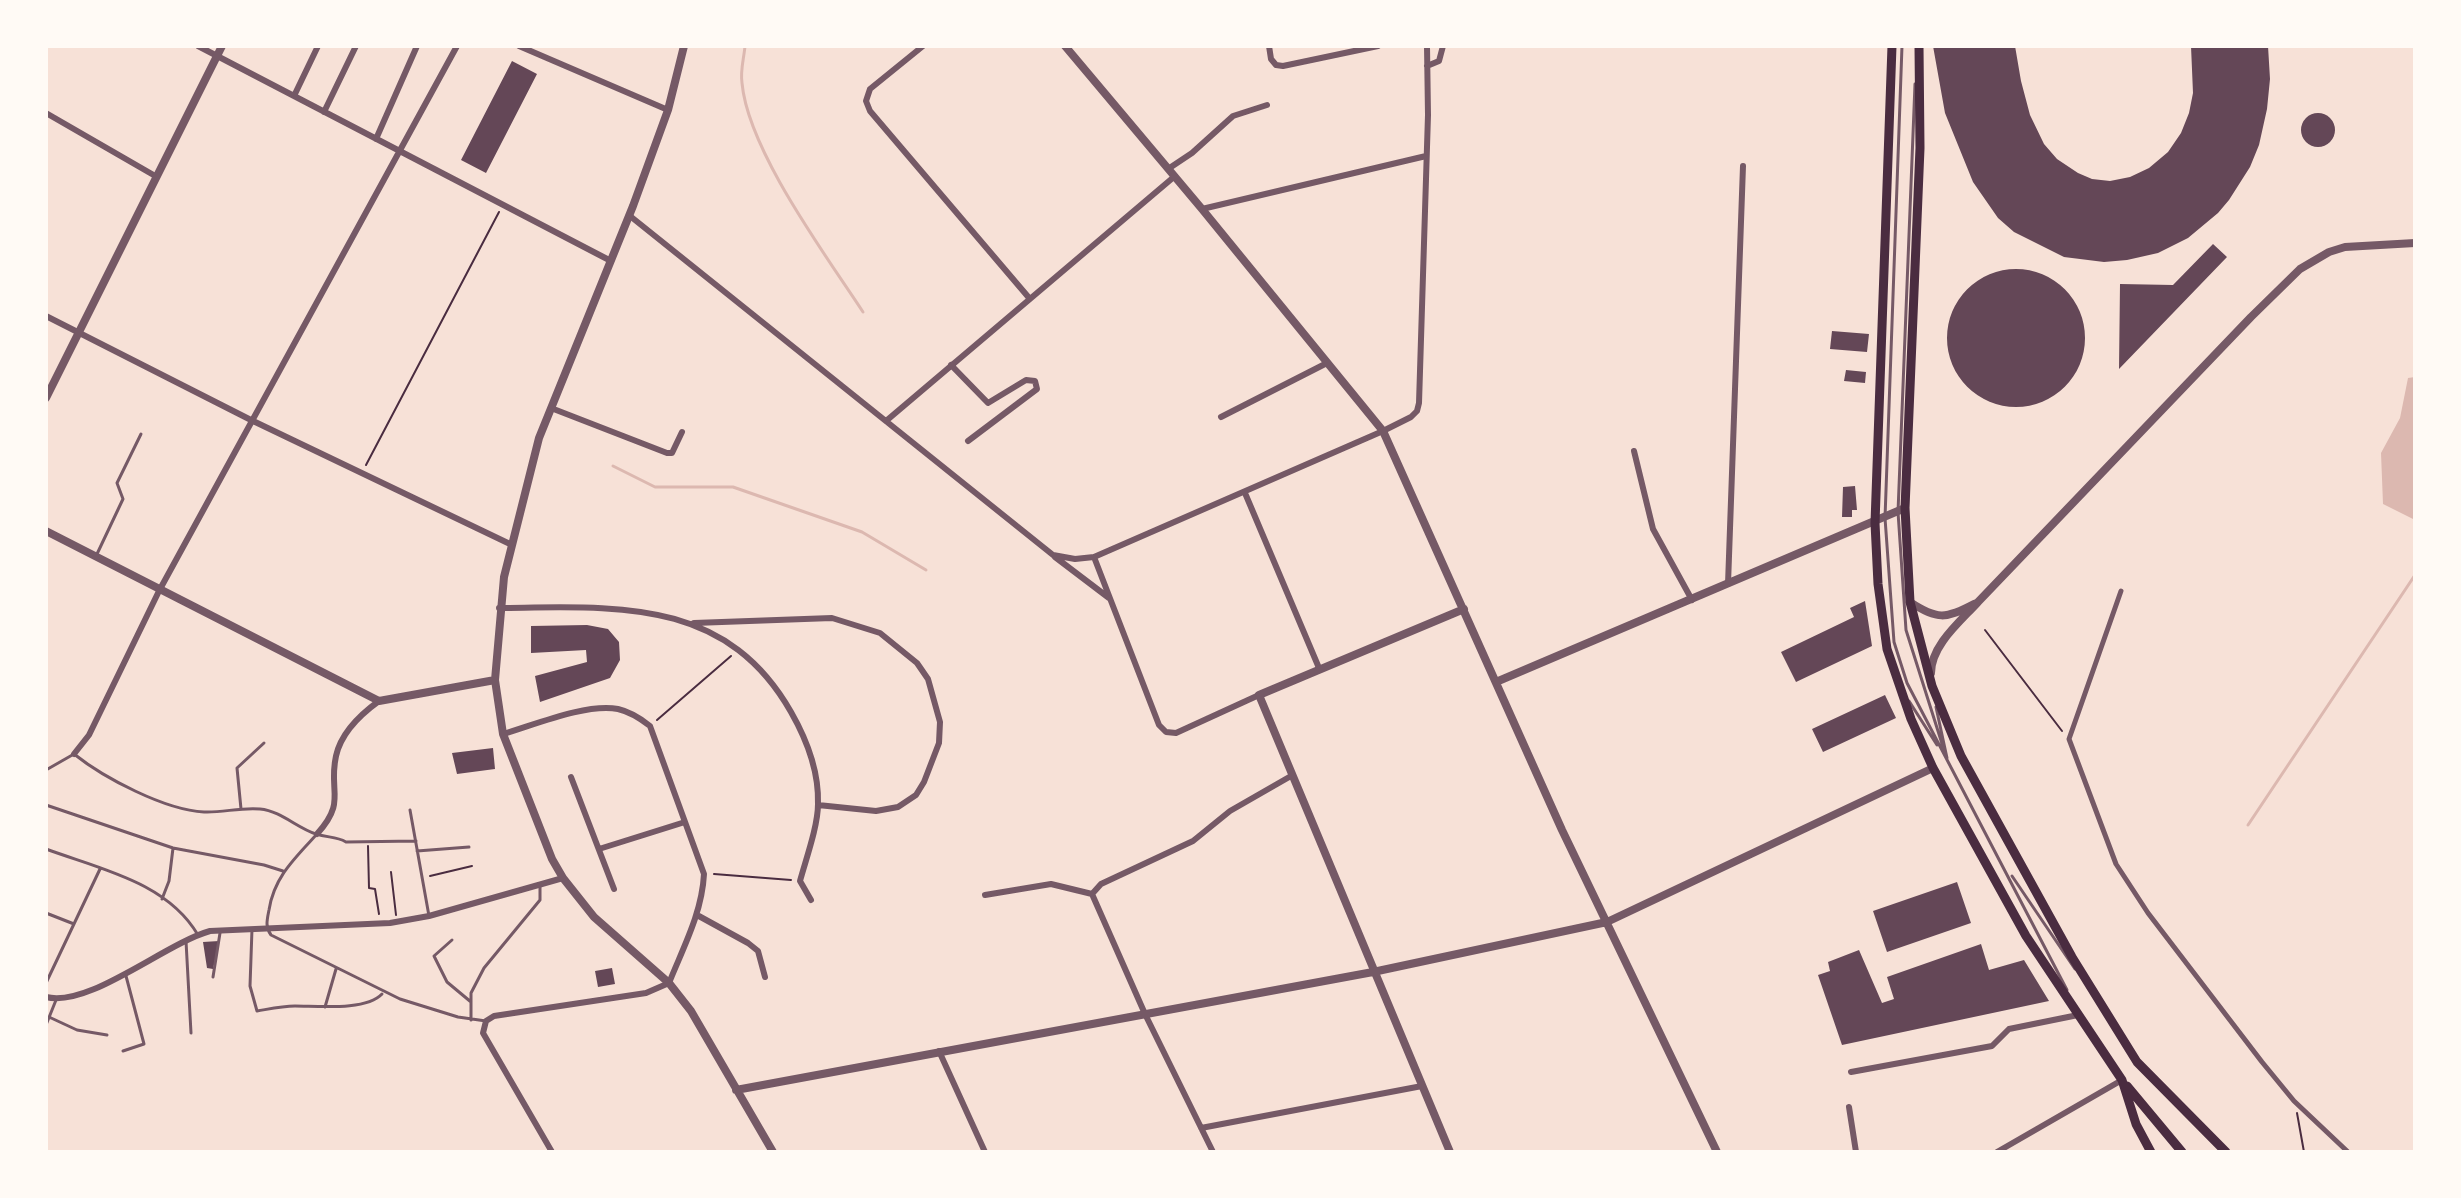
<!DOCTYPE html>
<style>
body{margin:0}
#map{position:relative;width:2461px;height:1198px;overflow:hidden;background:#f7e1d7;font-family:Rubik,sans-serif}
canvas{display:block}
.frame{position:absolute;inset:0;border:48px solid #fffaf5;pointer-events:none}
</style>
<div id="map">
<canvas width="2461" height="1198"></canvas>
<div class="frame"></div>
</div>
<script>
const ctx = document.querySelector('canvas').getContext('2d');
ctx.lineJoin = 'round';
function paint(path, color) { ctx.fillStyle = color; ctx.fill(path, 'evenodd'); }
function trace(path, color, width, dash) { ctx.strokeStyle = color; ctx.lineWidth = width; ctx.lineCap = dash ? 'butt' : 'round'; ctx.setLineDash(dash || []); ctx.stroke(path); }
paint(new Path2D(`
 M 2415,377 L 2415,520 L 2383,504 L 2381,453 L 2400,418 L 2408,378 Z`), '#dcb8b0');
trace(new Path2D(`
 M 745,46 C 744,58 740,71 742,83 C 748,150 825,254 863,312
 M 613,466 L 655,487 L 733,487 L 862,532 L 926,570
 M 2248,825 L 2415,575`), '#dcb8b0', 3);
paint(new Path2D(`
 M 1933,46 L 2015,46 L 2021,81 L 2030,115 L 2044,144 L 2057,159 L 2078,173 L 2092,179 L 2110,181 L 2130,177 L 2149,168 L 2168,152 L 2181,133 L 2189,113 L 2193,93 L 2191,46 L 2268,46 L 2270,79 L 2267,109 L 2259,145 L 2250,167 L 2229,200 L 2218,213 L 2188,238 L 2158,253 L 2127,260 L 2104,262 L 2064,257 L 2014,232 L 1998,218 L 1973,182 L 1945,113 Z
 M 512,61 L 537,74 L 486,173 L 461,160 Z
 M2301 130a17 17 0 1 1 34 0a17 17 0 1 1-34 0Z
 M 2213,244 L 2227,257 L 2119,369 L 2120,284 L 2173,285 Z
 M1947 338a69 69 0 1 1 138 0a69 69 0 1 1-138 0Z
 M 1832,331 L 1869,334 L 1867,352 L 1830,349 Z
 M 1846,370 L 1866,372 L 1865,383 L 1844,381 Z
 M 1855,486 L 1857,510 L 1852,510 L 1852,517 L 1842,517 L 1843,487 Z
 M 1865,601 L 1872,646 L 1796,682 L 1781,652 L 1854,617 L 1850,608 Z
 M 587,625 L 608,629 L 619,642 L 620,660 L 610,678 L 540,702 L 535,676 L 587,662 L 586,650 L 531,653 L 531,626 Z
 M 1885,695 L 1896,718 L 1823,752 L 1812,729 Z
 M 493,748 L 495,769 L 457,774 L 452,753 Z
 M 1957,882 L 1971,923 L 1887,952 L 1873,911 Z
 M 219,941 L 213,969 L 207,968 L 203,942 Z
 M 1981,944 L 1989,970 L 2024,960 L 2049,1001 L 1842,1045 L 1818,975 L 1830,971 L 1828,962 L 1859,950 L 1882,1003 L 1894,999 L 1887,977 Z
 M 612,968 L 615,984 L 598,987 L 595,971 Z`), '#644757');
trace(new Path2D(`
 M 366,465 L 499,212
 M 1985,630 L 2062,731
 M 657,720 L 731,656
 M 368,846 L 369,888 L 375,889 L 379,914
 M 391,872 L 396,915
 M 714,874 L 791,880
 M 430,876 L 472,866
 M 2297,1113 L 2304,1152`), '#4a2c40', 2);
trace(new Path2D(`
 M 1902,46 L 1885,518 L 1894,642 L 1907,683 L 2067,990
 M 1915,84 L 1898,512 L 1906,630 L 1944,750
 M 97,554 L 123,499 L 117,483 L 141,434
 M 1909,701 L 1937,745
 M 1936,707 L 1947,758
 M 46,770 L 74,754 C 104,778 165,810 204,812 C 222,813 241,807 260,809 C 281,811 297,828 316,834 C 328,838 336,836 346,842 L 416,841
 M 46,805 L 173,848 L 264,865 L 283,871
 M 241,809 L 237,768 L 264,743
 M 410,810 L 429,916
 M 317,834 C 295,858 274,877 269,910 C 267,920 265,927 271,935 L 400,999 L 458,1017 L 486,1021
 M 46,849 C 100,869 167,882 198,935
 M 417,851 L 469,847
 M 2012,876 L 2075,969
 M 162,899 L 169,881 L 173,848
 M 46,913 L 74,924
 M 252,929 L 250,986 L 257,1011 C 269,1009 282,1006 295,1006 C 318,1006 366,1011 382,994
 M 452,940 L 434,956 L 447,982 L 471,1002
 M 186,941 L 191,1033
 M 213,977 L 220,933
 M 46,983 L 100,869
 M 325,1007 L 336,969
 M 49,1017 L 77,1030 L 107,1035
 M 471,1020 L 471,993 L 484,968 L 540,900 L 540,887
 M 46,1025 L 56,1000
 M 123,1051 L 144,1044 L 126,976`), '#755966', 3);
trace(new Path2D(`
 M 2121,591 L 2069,739 L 2116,864 L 2148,913 L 2262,1062 L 2294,1101 L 2348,1152`), '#755966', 5);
trace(new Path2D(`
 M 198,46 L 611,261
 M 519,46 L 668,110
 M 923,46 L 870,89 L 866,101 L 870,111 L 1030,299
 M 1269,46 L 1271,59 L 1276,65 L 1283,66 L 1378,46
 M 1427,66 L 1439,61 L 1443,46
 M 294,96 L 318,46
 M 324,112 L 356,46
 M 46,113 L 157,177
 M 376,139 L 417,46
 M 1168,169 L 1192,153 L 1233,116 L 1267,105
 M 1202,209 L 1426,156
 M 630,216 L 1053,555 L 1075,559 L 1094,557 L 1383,431 L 1411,417 L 1417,411 L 1419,403 L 1428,115 L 1427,46
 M 46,316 L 251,420 L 510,544
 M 951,365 L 988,403 L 1026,380 L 1035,381 L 1037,389 L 968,441
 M 551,408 L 667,453 L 672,453 L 682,432
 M 1221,417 L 1327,363
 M 886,421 L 1175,176
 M 1634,451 L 1653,529 L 1692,600
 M 1245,493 L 1319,668
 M 1055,557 L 1109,598
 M 1094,557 L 1159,725 L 1166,732 L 1176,733 L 1259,695
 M 1728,584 L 1743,166
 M 499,608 C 614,607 725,596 791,712 C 807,740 819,771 818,804 C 818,826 806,859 800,881 L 811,900
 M 694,623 L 832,618 L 880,633 L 917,663 L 928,679 L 940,722 L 939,743 L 924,782 L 916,795 L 898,807 L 876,811 L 818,805
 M 503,734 C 534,725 586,703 618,709 C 631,712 640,718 650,726 L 704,874 C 702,913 683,948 669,983 L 646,993 L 494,1016 L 486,1021 L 483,1033 L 552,1152
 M 74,754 L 89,735 L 159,591 L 457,46
 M 571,777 L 614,889
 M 317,834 C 347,801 328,792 336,756 C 341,733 361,714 379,701
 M 599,849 L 685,822
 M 1092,894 L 1145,1014 L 1213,1152
 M 1092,894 L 1101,884 L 1193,841 L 1230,811 L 1291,776
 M 985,895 L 1051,884 L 1092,894
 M 697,915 L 748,943 L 758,951 L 765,977
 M 46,997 C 89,1008 164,944 210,931 L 390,923 L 429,916 L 563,878
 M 939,1051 L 985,1152
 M 1851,1072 L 1992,1046 L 2009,1029 L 2078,1015
 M 1849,1107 L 1856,1152
 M 1201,1128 L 1422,1086
 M 1997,1152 L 2122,1080`), '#755966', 6);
trace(new Path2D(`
 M 684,46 L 668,110 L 633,206 L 539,438 L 504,577 L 495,680 L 503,734 L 552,859 L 563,878 L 594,917 L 669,983 L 691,1011 L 773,1152
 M 1065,46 L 1202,209 L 1383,431 L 1562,830 L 1717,1152
 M 46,398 L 222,46
 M 46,531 L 379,701 L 495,680
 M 1910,602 C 1937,620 1946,619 1974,604
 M 1931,673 C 1931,645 1961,621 1978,602 L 2251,317 L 2300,269 L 2329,252 L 2345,247 L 2415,243
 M 1496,682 L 1905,508
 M 736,1090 L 1373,972 L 1607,922 L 1933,768
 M 1450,1152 L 1259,695 L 1464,609`), '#755966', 8);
trace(new Path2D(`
 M 1892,46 L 1875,523 L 1878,584 L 1887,649 L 1911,719 L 1933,768 L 2026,936 L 2122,1080 L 2136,1124 L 2151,1152
 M 1919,46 L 1920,148 L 1905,508 L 1910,602 L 1932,686 L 1961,756 L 2072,957 L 2137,1062 L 2226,1152
 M 2127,1086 L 2182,1152`), '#4a2c40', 9);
</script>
